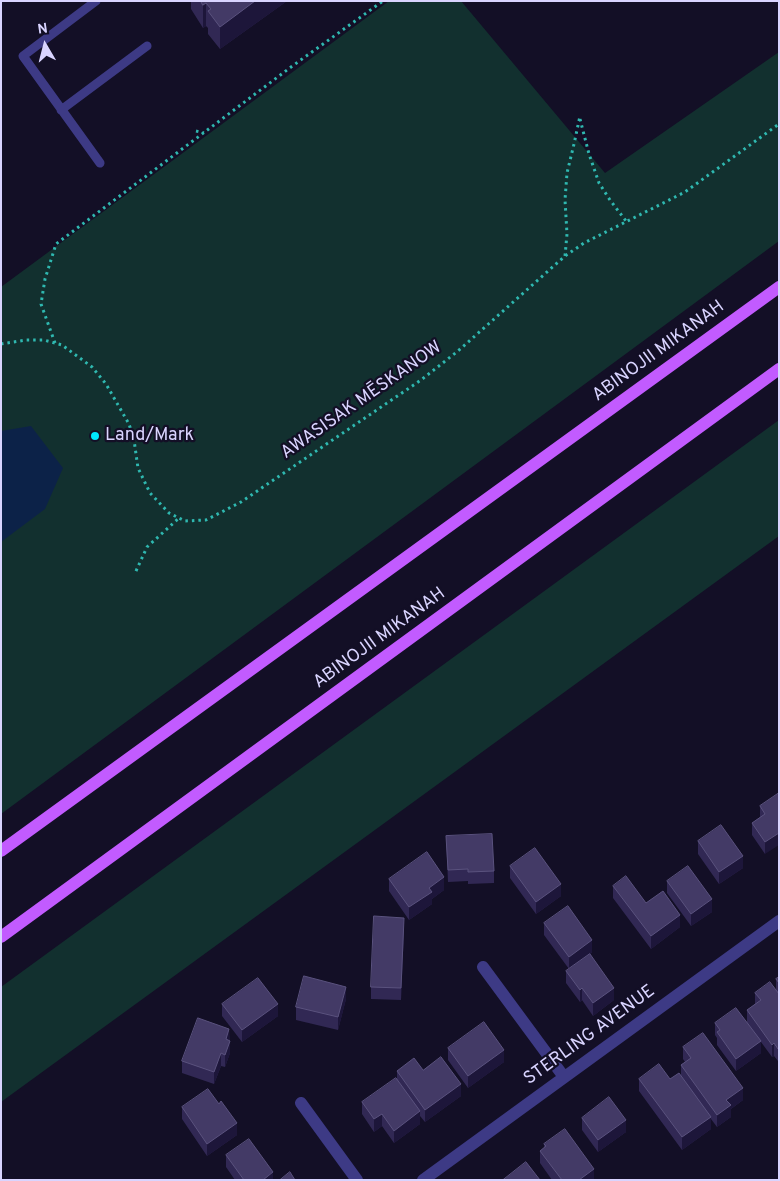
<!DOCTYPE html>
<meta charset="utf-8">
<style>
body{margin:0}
#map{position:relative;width:780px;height:1181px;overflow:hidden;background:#130f26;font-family:Overpass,sans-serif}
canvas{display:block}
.frame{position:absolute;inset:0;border:2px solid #d9d4ff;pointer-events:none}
.north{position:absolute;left:20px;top:20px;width:50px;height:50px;-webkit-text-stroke:4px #130f26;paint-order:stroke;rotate:352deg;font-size:14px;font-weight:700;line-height:20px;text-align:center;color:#d9d4ff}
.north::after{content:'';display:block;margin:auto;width:18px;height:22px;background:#d9d4ff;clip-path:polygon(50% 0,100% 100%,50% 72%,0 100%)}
</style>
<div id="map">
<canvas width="780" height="1181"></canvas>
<div class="frame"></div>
<div class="north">N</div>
</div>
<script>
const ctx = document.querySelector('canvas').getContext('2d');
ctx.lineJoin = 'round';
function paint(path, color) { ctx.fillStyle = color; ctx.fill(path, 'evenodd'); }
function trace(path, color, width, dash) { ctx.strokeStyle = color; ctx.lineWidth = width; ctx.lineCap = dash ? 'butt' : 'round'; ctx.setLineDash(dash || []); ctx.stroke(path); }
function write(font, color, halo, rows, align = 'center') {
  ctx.font = font + ' Overpass,sans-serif'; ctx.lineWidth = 4.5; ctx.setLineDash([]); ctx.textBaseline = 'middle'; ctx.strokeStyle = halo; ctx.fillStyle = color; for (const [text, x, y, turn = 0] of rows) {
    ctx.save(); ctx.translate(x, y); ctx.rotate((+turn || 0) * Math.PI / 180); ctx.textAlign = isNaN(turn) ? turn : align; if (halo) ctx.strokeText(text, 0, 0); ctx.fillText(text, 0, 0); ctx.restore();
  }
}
paint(new Path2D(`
 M 389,1 L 461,1 L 605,173 L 779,52 L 779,241 L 1,814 L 1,287 Z
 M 779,420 L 779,536 L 1,1102 L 1,987 Z`), '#12302f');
paint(new Path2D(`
 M 31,426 L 63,468 L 45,509 L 1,542 L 1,431 Z`), '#0c2248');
trace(new Path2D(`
 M 580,119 L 589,154 L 599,183 L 610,200 L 626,221
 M 196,131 L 204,133
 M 565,256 L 567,234 L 565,200 L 567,173 L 574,144 L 580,116
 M 55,343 L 41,304 L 45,279 L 56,244 L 291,67 L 383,1
 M 1,344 L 26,340 L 44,340 L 62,345 L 92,367 L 106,384 L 129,424 L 134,440 L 138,468 L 150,493 L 169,513 L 185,521 L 206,520 L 241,502 L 421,380 L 458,351 L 565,256 L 584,243 L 685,192 L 779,124
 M 136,571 L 147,547 L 179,518`), '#2fb8b0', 3, [2.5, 4]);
trace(new Path2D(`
 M 96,1 L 23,56 L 100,163
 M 61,110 L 147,46`), '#3d3a85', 9);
trace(new Path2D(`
 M 483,967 L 564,1077
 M 301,1103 L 357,1180
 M 423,1180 L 779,921`), '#3d3a85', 12);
trace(new Path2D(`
 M 1,851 L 779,287
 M 1,937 L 779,369`), '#c25bff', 12);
paint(new Path2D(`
 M 191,1 L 287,1 L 220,49 L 208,34 L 208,28 L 206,26 L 203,28 L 191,9 Z
 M 779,793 L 765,854 L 752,835 L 752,823 L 760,817 L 760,806 Z
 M 446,836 L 494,871 L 494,883 L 468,884 L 468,881 L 448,882 Z
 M 698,841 L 743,868 L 719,884 L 698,854 Z
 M 510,866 L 561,896 L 536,914 L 510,878 Z
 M 389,879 L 444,890 L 432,899 L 432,904 L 409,920 L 389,891 Z
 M 667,881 L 712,912 L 691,926 L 667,893 Z
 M 613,886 L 646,903 L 680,927 L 651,949 L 613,898 Z
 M 544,923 L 592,952 L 590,954 L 614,1000 L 593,1016 L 582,1000 L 580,1002 L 566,983 L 566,971 L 569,969 L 544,935 Z
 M 404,930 L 401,1000 L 371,999 L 371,987 Z
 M 779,977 L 779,1060 L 778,1061 L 774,1056 L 772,1057 L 761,1042 L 761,1053 L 736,1071 L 717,1045 L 717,1038 L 715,1035 L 715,1023 L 747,1022 L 747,1010 L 755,1004 L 755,993 L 776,990 L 776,979 Z
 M 346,999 L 338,1030 L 296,1020 L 296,1007 Z
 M 222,1004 L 278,1016 L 242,1042 L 222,1016 Z
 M 229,1029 L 230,1053 L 225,1067 L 221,1066 L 214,1084 L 182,1073 L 182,1061 Z
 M 683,1047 L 743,1100 L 731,1109 L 731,1117 L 717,1127 L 711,1119 L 711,1129 L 682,1150 L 639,1091 L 639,1079 L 670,1079 L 681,1075 L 681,1065 L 685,1062 L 683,1059 Z
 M 448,1048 L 504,1062 L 468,1088 L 448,1060 Z
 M 423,1070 L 461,1096 L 425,1122 L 420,1116 L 420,1124 L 394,1143 L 382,1126 L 374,1132 L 362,1114 L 362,1102 L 397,1079 L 397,1071 Z
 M 182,1107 L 237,1135 L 207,1156 L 182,1119 Z
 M 582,1118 L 626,1132 L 598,1152 L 582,1130 Z
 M 544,1144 L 594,1180 L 552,1180 L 540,1163 L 540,1151 L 544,1148 Z
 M 226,1155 L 273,1180 L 235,1180 L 226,1167 Z`), '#312854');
paint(new Path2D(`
 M 255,1 L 287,1 L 220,49 L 220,27 Z
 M 206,3 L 206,26 L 203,28 L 203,5 Z
 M 779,833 L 779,845 L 765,854 L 765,842 Z
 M 743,856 L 743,868 L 719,884 L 719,872 Z
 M 444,877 L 444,890 L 432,899 L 432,904 L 409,920 L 409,907 L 429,888 Z
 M 561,884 L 561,896 L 536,914 L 536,902 Z
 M 712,899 L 712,912 L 691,926 L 691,914 Z
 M 680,915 L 680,927 L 651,949 L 651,936 Z
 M 404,918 L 404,930 L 401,1000 L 401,988 Z
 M 592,940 L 592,952 L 569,969 L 569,957 Z
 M 346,987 L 346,999 L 338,1030 L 338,1017 Z
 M 582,988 L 582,1000 L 580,1002 L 580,990 Z
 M 614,988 L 614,1000 L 593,1016 L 593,1003 Z
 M 278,1004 L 278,1016 L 242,1042 L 242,1030 Z
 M 229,1029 L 229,1042 L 226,1039 Z
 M 230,1041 L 230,1053 L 225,1067 L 225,1055 Z
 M 761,1041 L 761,1053 L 736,1071 L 736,1059 Z
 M 774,1043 L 774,1056 L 772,1057 L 772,1045 Z
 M 779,1048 L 779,1060 L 778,1061 L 778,1049 Z
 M 504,1050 L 504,1062 L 468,1088 L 468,1076 Z
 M 221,1053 L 221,1066 L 214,1084 L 214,1072 Z
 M 461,1084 L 461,1096 L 425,1122 L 425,1110 Z
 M 743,1088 L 743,1100 L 731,1109 L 731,1117 L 717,1127 L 717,1115 L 726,1100 Z
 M 420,1111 L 420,1124 L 394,1143 L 394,1131 Z
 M 382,1114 L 382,1126 L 374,1132 L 374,1119 Z
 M 711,1117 L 711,1129 L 682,1150 L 682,1137 Z
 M 626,1120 L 626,1132 L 598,1152 L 598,1140 Z
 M 237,1123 L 237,1135 L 207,1156 L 207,1144 Z
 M 594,1169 L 594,1180 L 579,1180 Z
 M 273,1172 L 273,1180 L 263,1180 Z`), '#1d163a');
const building = new Path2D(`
 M 201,1 L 255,1 L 220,27 L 208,11 L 211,9 L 206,3 L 203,5 Z
 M 779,793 L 779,833 L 765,842 L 752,823 L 765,814 L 760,806 Z
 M 721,825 L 743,856 L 719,872 L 698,841 Z
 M 492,834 L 494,871 L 468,872 L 468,869 L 448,870 L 446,836 Z
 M 535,848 L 561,884 L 536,902 L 510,866 Z
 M 427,852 L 444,877 L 429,888 L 432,892 L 409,907 L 389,879 Z
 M 688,866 L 712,899 L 691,914 L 667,881 Z
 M 626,876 L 646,903 L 663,891 L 680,915 L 651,936 L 613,886 Z
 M 568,906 L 592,940 L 569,957 L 544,923 Z
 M 374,916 L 404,918 L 401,988 L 371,987 Z
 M 590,954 L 614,988 L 593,1003 L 582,988 L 580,990 L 566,971 Z
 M 304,976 L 346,987 L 338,1017 L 296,1007 Z
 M 779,977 L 779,983 L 776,979 Z
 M 258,978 L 278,1004 L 242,1030 L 222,1004 Z
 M 770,982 L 779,994 L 779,1048 L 778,1049 L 774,1043 L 772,1045 L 747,1010 L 761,1000 L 755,993 Z
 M 736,1008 L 761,1041 L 736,1059 L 717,1032 L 720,1030 L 715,1023 Z
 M 198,1018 L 229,1029 L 226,1039 L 230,1041 L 225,1055 L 221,1053 L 214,1072 L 182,1061 Z
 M 484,1022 L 504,1050 L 468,1076 L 448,1048 Z
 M 703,1033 L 743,1088 L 726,1100 L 731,1105 L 717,1115 L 681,1065 L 691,1058 L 683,1047 Z
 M 441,1057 L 461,1084 L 425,1110 L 397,1071 L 414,1058 L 423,1070 Z
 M 659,1064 L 670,1079 L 679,1073 L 711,1117 L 682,1137 L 639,1079 Z
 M 396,1078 L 420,1111 L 394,1131 L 382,1114 L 374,1119 L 362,1102 Z
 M 208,1089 L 219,1104 L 221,1101 L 237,1123 L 207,1144 L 182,1107 Z
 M 609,1097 L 626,1120 L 598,1140 L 582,1118 Z
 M 565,1129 L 594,1169 L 579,1180 L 562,1180 L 540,1151 L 546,1146 L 544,1144 Z
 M 249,1139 L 273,1172 L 263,1180 L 244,1180 L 226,1155 Z
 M 526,1162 L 540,1180 L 503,1180 Z
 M 290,1172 L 295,1180 L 280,1180 Z`);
paint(building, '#433a66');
trace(building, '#5a527e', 1);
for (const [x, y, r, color] of [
 [95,436,5,"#00e5ff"]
]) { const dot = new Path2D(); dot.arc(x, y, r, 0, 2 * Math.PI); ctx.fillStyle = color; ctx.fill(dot); trace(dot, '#130f26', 2); }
write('18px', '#d9d4ff', '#130f26', [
 ["ABINOJII MIKANAH",659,352,-36],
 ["AWASISAK MĒSKANOW",362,401,-35],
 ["ABINOJII MIKANAH",380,639,-36],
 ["STERLING AVENUE",590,1036,-36]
]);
write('18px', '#d9d4ff', '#130f26', [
 ["Land/Mark",105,436]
], 'left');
</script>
